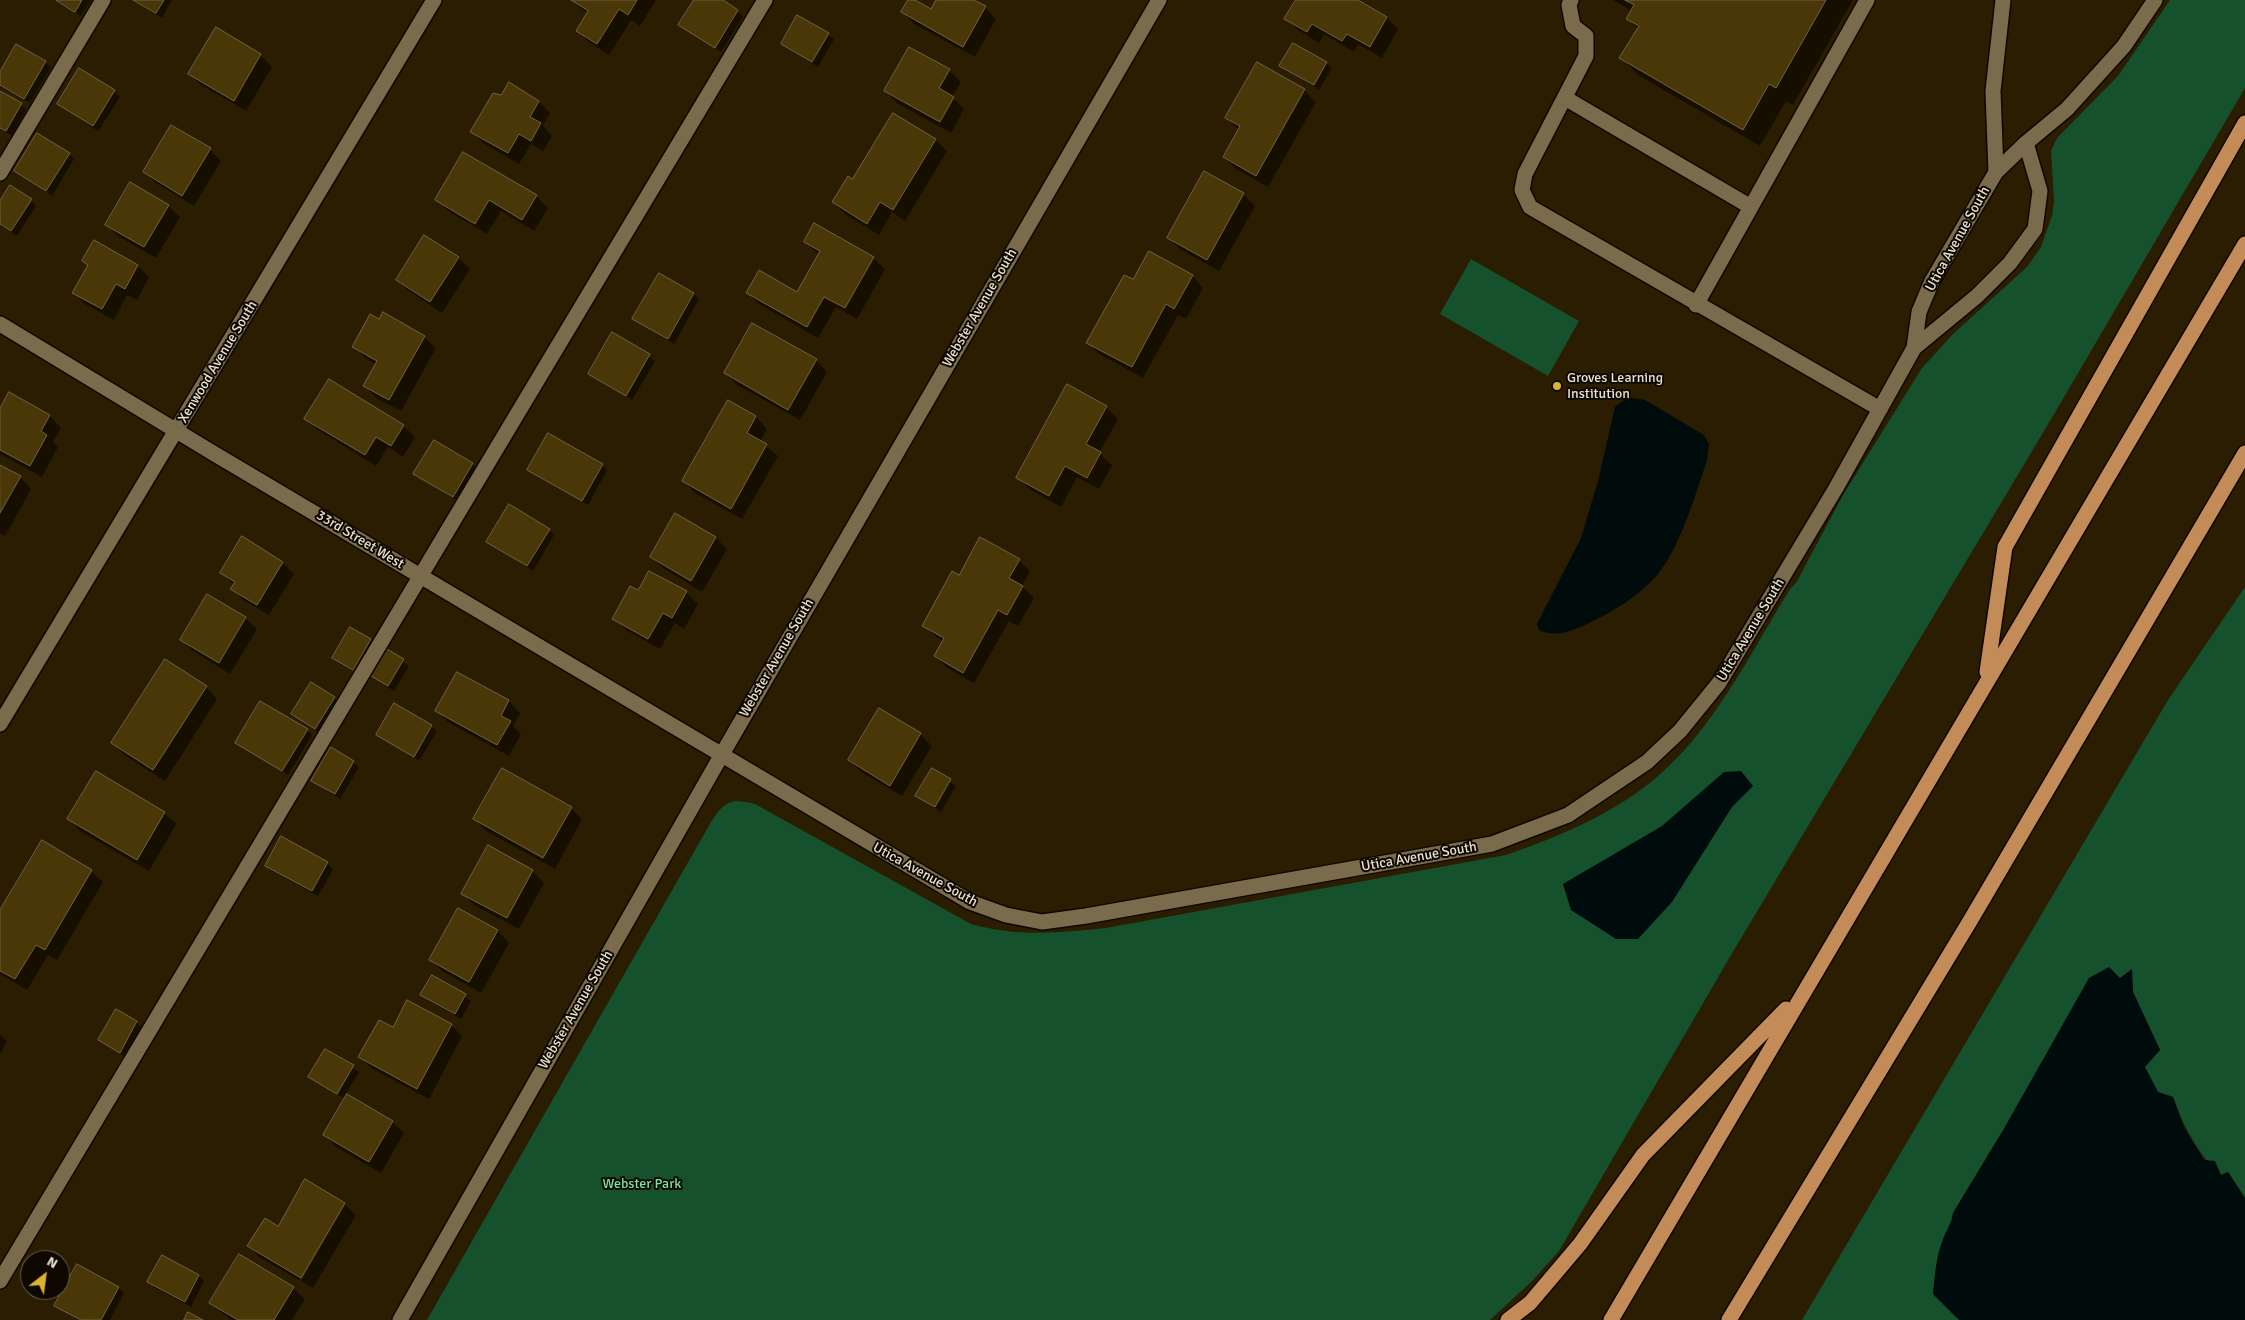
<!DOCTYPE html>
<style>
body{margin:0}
#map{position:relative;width:2245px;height:1320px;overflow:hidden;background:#2a1d01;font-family:Signika,sans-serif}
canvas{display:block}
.north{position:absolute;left:20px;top:1250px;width:50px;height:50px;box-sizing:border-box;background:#0e0801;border:1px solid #655e54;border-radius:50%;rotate:30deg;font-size:14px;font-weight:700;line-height:20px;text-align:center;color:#e8e0d0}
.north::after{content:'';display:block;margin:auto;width:18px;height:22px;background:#dcb233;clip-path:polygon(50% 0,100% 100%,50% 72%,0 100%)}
</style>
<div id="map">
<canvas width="2245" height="1320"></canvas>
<div class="north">N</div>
</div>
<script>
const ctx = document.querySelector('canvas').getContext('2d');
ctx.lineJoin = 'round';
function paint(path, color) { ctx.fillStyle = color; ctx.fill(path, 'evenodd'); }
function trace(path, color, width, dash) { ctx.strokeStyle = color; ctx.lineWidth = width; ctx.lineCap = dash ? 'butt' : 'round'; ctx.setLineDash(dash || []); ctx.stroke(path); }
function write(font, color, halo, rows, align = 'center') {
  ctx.font = font + ' Signika,sans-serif'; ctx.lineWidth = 4; ctx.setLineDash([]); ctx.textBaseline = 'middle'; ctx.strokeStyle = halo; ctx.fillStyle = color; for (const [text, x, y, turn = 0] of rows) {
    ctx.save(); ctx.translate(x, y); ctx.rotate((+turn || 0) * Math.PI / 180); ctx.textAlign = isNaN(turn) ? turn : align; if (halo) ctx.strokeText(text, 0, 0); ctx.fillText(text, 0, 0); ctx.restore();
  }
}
paint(new Path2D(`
 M 2170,0 L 2245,0 L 2245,88 L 2050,421 L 1731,955 L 1559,1251 L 1532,1281 L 1490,1320 L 427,1320 L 707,829 C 721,806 726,796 755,804 L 971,924 C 1016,937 1060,933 1106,928 L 1506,855 C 1558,837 1608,816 1651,782 C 1713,732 1749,655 1790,589 L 1796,583 L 1843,495 L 1922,368 L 1953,334 L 2027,267 L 2041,247 L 2052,216 L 2054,201 L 2051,151 L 2057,138 L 2118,76 Z
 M 1471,259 L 1579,321 L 1548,376 L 1440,314 Z
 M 2245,587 L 2245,1198 L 2228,1172 L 2221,1175 C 2197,1153 2184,1127 2173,1097 L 2158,1092 L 2144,1067 L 2160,1050 L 2133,992 L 2131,970 L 2120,978 L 2002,1132 L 1953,1213 C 1952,1223 1947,1229 1944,1239 C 1936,1257 1935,1275 1933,1294 L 1959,1320 L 1802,1320 L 2168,700 Z`), '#16512e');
paint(new Path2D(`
 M 1632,398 L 1645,400 L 1704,435 L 1709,444 L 1707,460 C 1696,493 1680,548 1657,575 C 1639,596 1614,611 1589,623 C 1572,631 1557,638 1539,630 L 1537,624 L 1581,538 L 1598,481 L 1615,407 L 1624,400 Z
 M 1741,771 L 1753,786 L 1732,807 L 1672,902 L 1638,939 L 1616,939 L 1571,910 L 1563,884 L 1662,826 L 1724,772 Z
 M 2109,967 L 2120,978 L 2132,969 L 2133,992 L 2160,1050 L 2145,1067 L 2158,1092 L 2173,1097 L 2184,1127 L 2204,1160 L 2215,1161 L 2221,1175 L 2228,1172 L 2245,1198 L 2245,1320 L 1959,1320 L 1933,1294 C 1935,1275 1936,1257 1943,1239 C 1947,1229 1952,1223 1953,1213 L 2002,1132 L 2089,978 Z`), '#000b0c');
paint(new Path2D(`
 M 55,0 L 91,0 L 81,16 Z
 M 131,0 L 172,0 L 162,18 Z
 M 570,0 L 656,0 L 640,26 L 631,20 L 609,55 L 589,42 L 577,31 L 588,14 Z
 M 695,0 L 721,0 L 743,16 L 721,52 L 680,25 Z
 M 909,0 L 932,11 L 938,0 L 972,0 L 985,7 L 996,19 L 975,57 L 914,24 L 903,12 Z
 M 1297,0 L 1356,0 L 1387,18 L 1398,29 L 1382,58 L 1358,44 L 1354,52 L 1324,34 L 1319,43 L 1298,30 L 1286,19 Z
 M 1613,0 L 1853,0 L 1793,105 L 1786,101 L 1760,146 L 1638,75 L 1621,58 L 1638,29 L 1628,19 L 1632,11 Z
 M 798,16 L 834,39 L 818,67 L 782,43 Z
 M 260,55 L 272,67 L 246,111 L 201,85 L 190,74 Z
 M 45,62 L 51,67 L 30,103 L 0,86 L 0,74 Z
 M 1326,63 L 1332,68 L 1319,90 L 1281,65 Z
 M 1257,64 L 1304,90 L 1316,102 L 1268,187 L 1236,169 L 1224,157 L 1238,129 L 1227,118 Z
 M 949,70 L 961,82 L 952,97 L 964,109 L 951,133 L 897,103 L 885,91 Z
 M 509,84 L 539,102 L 550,113 L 543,126 L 552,136 L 543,151 L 531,144 L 519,164 L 483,143 L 472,132 Z
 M 114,91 L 120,97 L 98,131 L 58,104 Z
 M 0,93 L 21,104 L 26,109 L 12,136 L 0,129 Z
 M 936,140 L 947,151 L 905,221 L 892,212 L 879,235 L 845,214 L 833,202 L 853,181 Z
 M 210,149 L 221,161 L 194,206 L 156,183 L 144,172 Z
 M 69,154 L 74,159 L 52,196 L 16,171 Z
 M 1243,194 L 1255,206 L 1219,271 L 1180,249 L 1168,238 Z
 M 536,196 L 548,208 L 534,231 L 501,211 L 487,234 L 448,211 L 437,200 Z
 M 31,200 L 36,206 L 17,236 L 0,225 L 0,203 Z
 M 168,206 L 180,217 L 156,258 L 118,236 L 107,225 Z
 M 806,242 L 873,258 L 885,269 L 857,319 L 836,307 L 818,338 L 759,304 L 747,293 L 797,294 L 819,255 Z
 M 458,258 L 470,269 L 442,313 L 409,291 L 397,280 Z
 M 84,261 L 138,266 L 149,277 L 137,300 L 127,295 L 114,320 L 85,304 L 74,293 L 89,266 Z
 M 1192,276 L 1203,288 L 1186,319 L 1178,315 L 1143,378 L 1099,354 L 1088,343 L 1134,281 Z
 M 694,294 L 699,299 L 674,344 L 634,319 Z
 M 612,334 L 655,361 L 632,400 L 590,373 Z
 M 424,337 L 436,348 L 401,411 L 376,398 L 365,386 L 377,365 L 365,358 L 353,347 Z
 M 816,360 L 827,372 L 800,420 L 737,385 L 726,373 Z
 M 1067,386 L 1106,407 L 1118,419 L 1099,453 L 1112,465 L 1099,489 L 1077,477 L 1061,507 L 1029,489 L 1018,477 Z
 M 10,394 L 50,416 L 61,428 L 53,442 L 58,447 L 42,477 L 0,454 L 0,412 Z
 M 728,401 L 756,417 L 767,429 L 760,442 L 778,456 L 742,519 L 695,493 L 684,481 Z
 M 306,419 L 404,426 L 415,437 L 403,457 L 388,447 L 376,466 L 318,430 Z
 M 472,464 L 478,469 L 459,502 L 415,474 Z
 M 602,465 L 607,470 L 588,505 L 535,475 L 529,470 Z
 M 0,466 L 20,477 L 31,489 L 5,536 L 0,533 Z
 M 549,530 L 554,535 L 533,571 L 487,542 Z
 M 716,538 L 727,549 L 702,592 L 663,568 L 651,557 Z
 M 1019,560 L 1030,571 L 1022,586 L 1034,598 L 1018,626 L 1009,621 L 974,683 L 947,668 L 935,656 L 943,642 L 923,626 L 960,577 Z
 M 283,563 L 294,574 L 269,615 L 243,600 L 232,588 L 234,585 L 221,573 Z
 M 639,592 L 686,592 L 698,604 L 684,629 L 675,623 L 660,649 L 626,630 L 614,618 Z
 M 245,618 L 257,629 L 230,674 L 193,651 L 181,639 Z
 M 370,640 L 376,646 L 359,675 L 333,658 Z
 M 387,651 L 409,666 L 394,691 L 372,676 Z
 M 457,674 L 509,701 L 520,713 L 513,726 L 521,734 L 509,756 L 448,722 L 437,711 Z
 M 206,687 L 217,699 L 165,781 L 124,755 L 113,743 Z
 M 334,698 L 340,703 L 321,734 L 293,714 Z
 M 431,726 L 437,731 L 419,761 L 378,735 Z
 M 307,730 L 312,735 L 288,775 L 237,743 Z
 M 920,734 L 932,746 L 902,796 L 861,772 L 850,760 Z
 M 353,762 L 359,767 L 340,799 L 313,781 Z
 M 932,769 L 956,786 L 941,812 L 917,796 Z
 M 571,808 L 582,819 L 555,869 L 486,831 L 475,819 Z
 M 164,813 L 176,824 L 149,871 L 80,831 L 69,819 Z
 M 282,838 L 327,863 L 333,869 L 318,896 L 272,871 L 266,866 Z
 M 488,847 L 532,871 L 544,883 L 519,929 L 474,905 L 463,894 Z
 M 91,871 L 103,882 L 57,960 L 48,955 L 27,990 L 0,974 L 0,913 Z
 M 458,910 L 498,931 L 509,943 L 481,993 L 442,971 L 430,959 Z
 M 432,976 L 471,1001 L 461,1019 L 427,1000 L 422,995 Z
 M 117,1010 L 142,1027 L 125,1057 L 100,1040 Z
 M 451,1025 L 462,1036 L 429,1099 L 371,1068 L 360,1057 L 393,1029 Z
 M 0,1034 L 7,1041 L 0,1054 Z
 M 326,1051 L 359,1072 L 343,1098 L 310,1077 Z
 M 392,1122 L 404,1133 L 381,1173 L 336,1147 L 325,1135 Z
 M 344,1204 L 356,1215 L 313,1288 L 301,1281 L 345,1205 L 342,1205 L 299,1280 L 260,1258 L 249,1246 L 279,1227 Z
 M 163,1257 L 199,1276 L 204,1281 L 191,1307 L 154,1287 L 149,1282 Z
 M 78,1265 L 119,1288 L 124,1293 L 110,1320 L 78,1320 L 56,1305 Z
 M 293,1288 L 305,1299 L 292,1320 L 231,1320 L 211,1303 Z`), '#0007');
const building = new Path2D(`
 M 56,0 L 82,0 L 75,12 Z
 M 133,0 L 164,0 L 156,13 Z
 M 571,0 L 637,0 L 628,15 L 619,9 L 597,44 L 576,31 L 588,11 Z
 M 694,0 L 723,0 L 738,10 L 715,48 L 678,25 Z
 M 908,0 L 915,0 L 931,9 L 936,0 L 974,0 L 986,6 L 963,47 L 901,12 Z
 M 1296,0 L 1358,0 L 1387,17 L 1370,47 L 1347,34 L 1342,41 L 1312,24 L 1307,32 L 1284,19 Z
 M 1625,0 L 1826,0 L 1776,88 L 1769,84 L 1743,130 L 1619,58 L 1639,26 L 1626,19 L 1634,5 Z
 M 797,15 L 829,33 L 812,62 L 781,44 Z
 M 216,27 L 261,54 L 234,101 L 188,74 Z
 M 1293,43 L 1327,62 L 1314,85 L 1279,66 Z
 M 16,44 L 46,61 L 24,99 L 0,85 L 0,72 Z
 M 909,47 L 950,69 L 939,88 L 954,97 L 940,122 L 884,91 Z
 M 1257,62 L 1305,89 L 1256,176 L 1223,157 L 1240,126 L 1225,118 Z
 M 79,68 L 115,90 L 93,126 L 57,104 Z
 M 509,82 L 539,101 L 530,117 L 541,123 L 531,141 L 519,134 L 508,153 L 470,132 L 493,93 L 501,95 Z
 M 0,91 L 22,103 L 6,131 L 0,128 Z
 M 893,113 L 936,139 L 893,210 L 880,202 L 867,224 L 832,202 L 848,176 L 852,179 Z
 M 171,125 L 211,148 L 182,196 L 143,172 Z
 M 37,133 L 70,153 L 46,191 L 14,171 Z
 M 463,152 L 537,195 L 522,220 L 489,200 L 475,224 L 435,200 Z
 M 1204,171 L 1244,193 L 1207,260 L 1167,238 Z
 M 130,182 L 169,205 L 144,247 L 105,225 Z
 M 10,185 L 32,199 L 11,231 L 0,224 L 0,201 Z
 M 814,223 L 874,257 L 845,308 L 824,297 L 807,327 L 746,293 L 759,270 L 797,292 L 820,251 L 804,242 Z
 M 424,235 L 459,257 L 430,302 L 396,280 Z
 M 94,240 L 138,265 L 125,289 L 116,284 L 102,309 L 72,293 L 88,265 L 82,261 Z
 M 1149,251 L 1193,275 L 1174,309 L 1166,304 L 1132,367 L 1086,343 L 1124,275 L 1133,279 Z
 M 659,273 L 694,293 L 668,339 L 632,319 Z
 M 383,312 L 425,336 L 389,400 L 363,386 L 377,361 L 352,347 L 370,314 L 379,319 Z
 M 752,323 L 817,359 L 788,410 L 724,373 Z
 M 612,332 L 650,354 L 626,396 L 588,374 Z
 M 329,379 L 404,425 L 391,446 L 376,437 L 365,455 L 304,419 Z
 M 1067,384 L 1107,406 L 1086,444 L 1101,452 L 1087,478 L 1065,466 L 1049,496 L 1016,478 Z
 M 9,392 L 50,415 L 41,431 L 47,435 L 30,466 L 0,450 L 0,409 Z
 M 728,400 L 756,416 L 747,433 L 767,444 L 731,509 L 682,481 Z
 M 548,433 L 603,464 L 582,501 L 527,470 Z
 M 434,440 L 473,463 L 453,497 L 413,474 Z
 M 0,465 L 21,476 L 0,513 Z
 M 509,504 L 550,529 L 527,566 L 486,542 Z
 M 675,513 L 716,537 L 691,581 L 650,557 Z
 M 242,536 L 283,562 L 257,605 L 230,589 L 235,582 L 220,573 Z
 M 980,537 L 1020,559 L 1009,578 L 1023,586 L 1007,615 L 998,610 L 963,673 L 934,656 L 944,638 L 922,626 L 952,571 L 959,575 Z
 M 649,571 L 687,591 L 672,618 L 663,613 L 648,639 L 612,619 L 630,586 L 638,590 Z
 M 207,594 L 246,617 L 219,663 L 180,640 Z
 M 350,627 L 371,639 L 353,670 L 332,658 Z
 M 387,649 L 404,659 L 388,686 L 371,676 Z
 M 165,659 L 207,686 L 153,770 L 111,743 Z
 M 457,672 L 509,700 L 501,716 L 511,721 L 497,745 L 435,711 Z
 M 311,682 L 335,697 L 315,729 L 291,714 Z
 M 260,701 L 308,729 L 282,771 L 235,743 Z
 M 394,703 L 432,725 L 414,757 L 376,735 Z
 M 879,708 L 921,733 L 890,786 L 848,760 Z
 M 331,747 L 354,761 L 335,794 L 311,781 Z
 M 502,768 L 572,807 L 543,858 L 473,819 Z
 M 932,768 L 951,779 L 935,807 L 915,796 Z
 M 96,771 L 165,812 L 137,860 L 67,819 Z
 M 281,836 L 328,862 L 312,891 L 265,866 Z
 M 42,840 L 92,870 L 45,950 L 36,945 L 15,979 L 0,971 L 0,910 Z
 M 488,845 L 533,870 L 507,918 L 461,894 Z
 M 458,908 L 498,930 L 469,982 L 429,960 Z
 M 432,975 L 466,994 L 455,1014 L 420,995 Z
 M 407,1000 L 452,1024 L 417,1089 L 358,1057 L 379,1020 L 393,1027 Z
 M 116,1009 L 137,1021 L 120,1053 L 98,1040 Z
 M 325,1049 L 354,1065 L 337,1094 L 308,1077 Z
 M 347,1094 L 393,1121 L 369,1162 L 323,1135 Z
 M 305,1179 L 345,1203 L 301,1278 L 247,1246 L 265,1218 L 278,1226 Z
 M 239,1254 L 294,1287 L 274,1320 L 238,1320 L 209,1303 Z
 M 162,1255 L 199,1275 L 185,1302 L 147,1282 Z
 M 77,1264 L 119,1287 L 101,1320 L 81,1320 L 54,1306 Z
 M 188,1312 L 203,1320 L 184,1320 Z`);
paint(building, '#493707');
trace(building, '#716244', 1);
const service = new Path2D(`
 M 1571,0 L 1569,5 L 1573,26 L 1586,36 L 1586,56 L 1525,174 L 1522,190 L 1530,207 L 1880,409
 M 1565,98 L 1751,207
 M 1996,172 L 1993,91 L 2003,0
 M 0,173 L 103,0
 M 1696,305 L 1867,0
 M 0,1281 C 253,853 510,427 765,0`);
const minor = new Path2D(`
 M 0,324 L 213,453 L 970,902 L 1006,915 L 1042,922 L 1086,916 L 1492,844 L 1568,815 L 1647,762 L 1680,731 L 1719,683 L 1836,488 L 1914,348 L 1919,312 L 1932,281 L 1996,172 L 2026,143 L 2067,109 L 2124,46 L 2155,0
 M 1914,348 L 1977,296 L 2010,263 L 2035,229 L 2040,191 L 2026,143
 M 0,724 L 434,0
 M 400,1320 L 721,756 L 1159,0`);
const motorway = new Path2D(`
 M 1987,672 L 2005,547 L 2245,123
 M 1508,1320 L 1530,1303 L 1580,1244 L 1643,1155 L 1786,1009
 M 1611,1320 L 2245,244
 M 1729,1320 L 1970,921 L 2245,453`);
trace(service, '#100700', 18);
trace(minor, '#100700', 18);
trace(motorway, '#100700', 18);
trace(service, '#796b4c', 15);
trace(minor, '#796b4c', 15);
trace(motorway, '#c38b57', 15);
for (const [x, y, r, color] of [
 [1557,386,5,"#dcb233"]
]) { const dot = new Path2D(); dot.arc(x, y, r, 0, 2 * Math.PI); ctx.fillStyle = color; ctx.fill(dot); trace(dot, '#0e0801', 2); }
write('14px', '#e8e0d0', '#0e0801', [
 ["Utica Avenue South",1958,239,-61],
 ["Webster Avenue South",980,308,-60],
 ["Xenwood Avenue South",218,362,-59],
 ["33rd Street West",360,540,31],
 ["Utica Avenue South",1751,630,-59],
 ["Webster Avenue South",777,658,-60],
 ["Utica Avenue South",1419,857,-10],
 ["Utica Avenue South",925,875,29],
 ["Webster Avenue South",576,1010,-60]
]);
write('14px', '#e8e0d0', '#0e0801', [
 ["Groves Learning",1567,378],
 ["Institution",1567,394]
], 'left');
write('14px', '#7ae49e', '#0e0801', [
 ["Webster Park",642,1184]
]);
</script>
